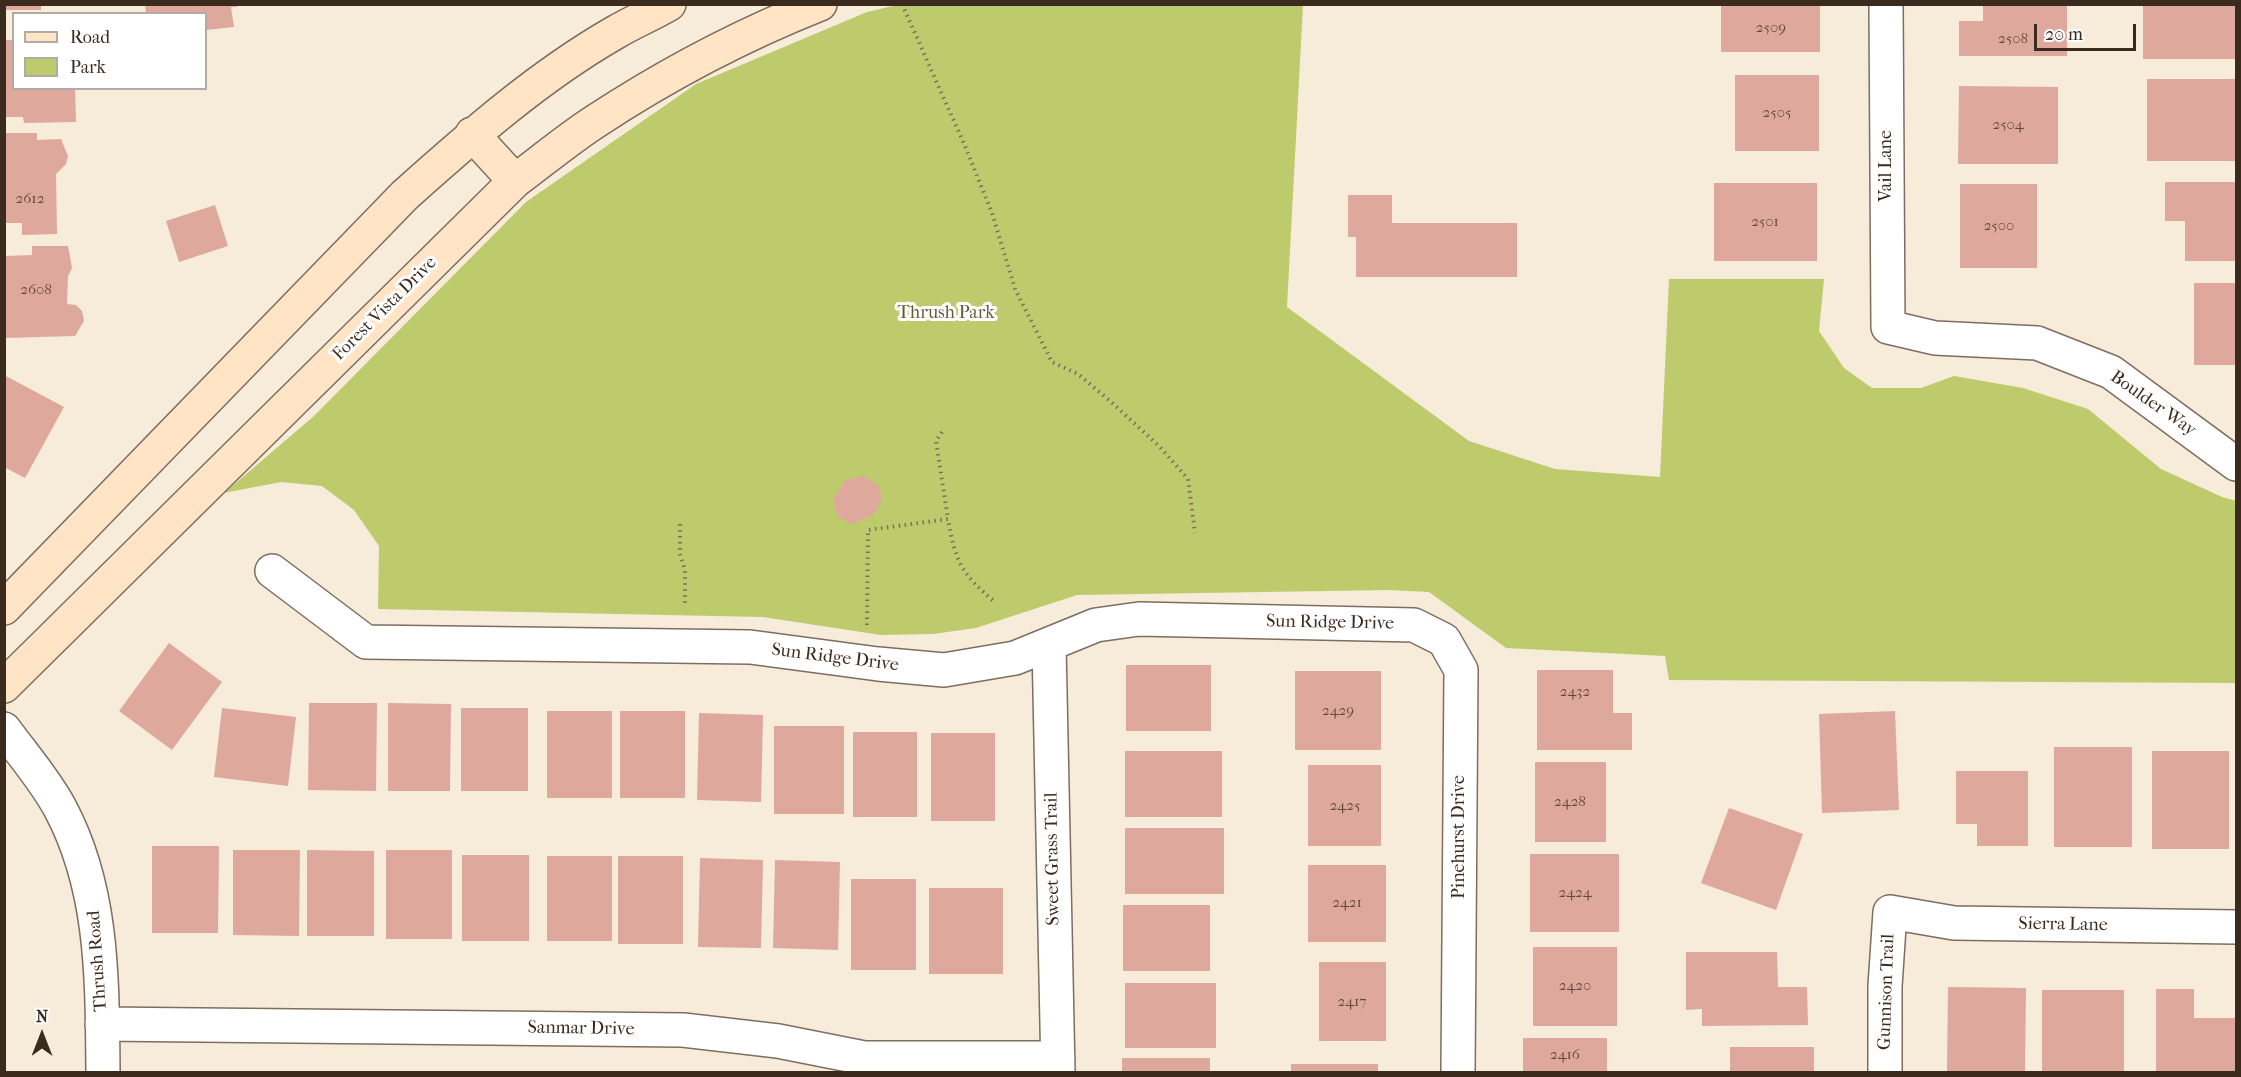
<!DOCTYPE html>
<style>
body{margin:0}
#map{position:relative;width:2241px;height:1077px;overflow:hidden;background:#f7ebda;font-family:"IM FELL French Canon",serif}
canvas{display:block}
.frame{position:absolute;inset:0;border:6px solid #3b2a1e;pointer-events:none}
.legend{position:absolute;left:12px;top:12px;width:195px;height:78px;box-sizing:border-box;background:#fff;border:2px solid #b1aaa5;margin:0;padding:8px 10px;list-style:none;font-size:18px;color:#3b2a1e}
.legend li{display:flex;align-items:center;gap:12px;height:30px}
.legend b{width:30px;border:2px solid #b1aaa5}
.north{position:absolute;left:12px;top:1005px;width:60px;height:60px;-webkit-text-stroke:4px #fff;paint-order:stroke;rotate:0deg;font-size:16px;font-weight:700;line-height:24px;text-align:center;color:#3b2a1e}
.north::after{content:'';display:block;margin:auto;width:21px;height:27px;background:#3b2a1e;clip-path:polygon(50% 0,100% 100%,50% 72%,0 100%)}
.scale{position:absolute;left:2034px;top:24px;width:102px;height:27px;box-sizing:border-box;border:3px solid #3b2a1e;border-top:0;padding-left:8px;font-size:18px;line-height:21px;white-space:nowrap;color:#3b2a1e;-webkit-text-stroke:4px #fff;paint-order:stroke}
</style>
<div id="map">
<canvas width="2241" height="1077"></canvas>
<div class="frame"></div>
<ul class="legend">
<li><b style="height:8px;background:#ffe4c6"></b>Road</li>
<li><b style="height:16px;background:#bdcb6d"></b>Park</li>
</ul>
<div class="north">N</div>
<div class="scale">20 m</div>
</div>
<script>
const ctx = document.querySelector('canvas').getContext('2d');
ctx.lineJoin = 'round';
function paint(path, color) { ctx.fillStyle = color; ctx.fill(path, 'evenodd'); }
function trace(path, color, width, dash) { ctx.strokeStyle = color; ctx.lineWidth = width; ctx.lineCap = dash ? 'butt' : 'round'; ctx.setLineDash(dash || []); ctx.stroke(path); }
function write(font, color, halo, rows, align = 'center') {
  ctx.font = font + ' "IM FELL French Canon",serif'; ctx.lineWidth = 6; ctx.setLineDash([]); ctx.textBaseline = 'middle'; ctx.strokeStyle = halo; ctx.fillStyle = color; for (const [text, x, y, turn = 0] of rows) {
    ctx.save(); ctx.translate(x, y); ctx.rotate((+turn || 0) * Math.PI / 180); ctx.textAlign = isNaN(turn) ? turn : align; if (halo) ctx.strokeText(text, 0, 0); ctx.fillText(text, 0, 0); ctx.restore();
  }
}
paint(new Path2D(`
 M 897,5 L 1303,5 L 1287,307 L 1469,441 L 1555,469 L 1660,477 L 1669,279 L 1824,279 L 1819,331 L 1844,368 L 1872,388 L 1921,388 L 1954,376 L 2023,388 L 2088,409 L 2161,469 L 2222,497 L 2236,501 L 2236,683 L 1669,680 L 1665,656 L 1506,648 L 1429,592 L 1388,590 L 1077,595 L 976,628 L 933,634 L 881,635 L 763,617 L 378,609 L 379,546 L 354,510 L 322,486 L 281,482 L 224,493 L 314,416 L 526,202 L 696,84 L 867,12 Z`), '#bdcb6d');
paint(new Path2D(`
 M 4,4 L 41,4 L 41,10 L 4,10 Z
 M 145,4 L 237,4 L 237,7 L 231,7 L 234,27 L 206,30 L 206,14 L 146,14 Z
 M 1721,4 L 1820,4 L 1820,52 L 1721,52 Z
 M 1983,4 L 2067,4 L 2067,56 L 1959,56 L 1959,21 L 1983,21 Z
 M 2143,4 L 2236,4 L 2236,59 L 2143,59 Z
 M 4,40 L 14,40 L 14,88 L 75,88 L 76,122 L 24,123 L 23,117 L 4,117 Z
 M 1735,75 L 1819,75 L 1819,151 L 1735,151 Z
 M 2147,79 L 2236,79 L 2236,161 L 2147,161 Z
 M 1959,86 L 2058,87 L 2058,164 L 1958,164 Z
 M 4,133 L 37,133 L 37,140 L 61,139 L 68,156 L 66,164 L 56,174 L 57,234 L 22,235 L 22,223 L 4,223 Z
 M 2165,182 L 2236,182 L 2236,261 L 2185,261 L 2185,221 L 2165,221 Z
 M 1714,183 L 1817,183 L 1817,261 L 1714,261 Z
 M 1960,184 L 2037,184 L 2037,268 L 1960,268 Z
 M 1348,195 L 1392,195 L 1392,223 L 1517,223 L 1517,277 L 1356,277 L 1356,237 L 1348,237 Z
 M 215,205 L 228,246 L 179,262 L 166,221 Z
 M 32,246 L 68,246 L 72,268 L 68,276 L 67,304 L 76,305 L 82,311 L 84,321 L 75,336 L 4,338 L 4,256 L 32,255 Z
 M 2194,283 L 2236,283 L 2236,365 L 2194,365 Z
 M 4,375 L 64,407 L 25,478 L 4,467 Z
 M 865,476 L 880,488 L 882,500 L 873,515 L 852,524 L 838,517 L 833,500 L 845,480 Z
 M 169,643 L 222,682 L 172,750 L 119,711 Z
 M 1126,665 L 1211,665 L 1211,731 L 1126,731 Z
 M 1537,670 L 1613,670 L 1613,713 L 1632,713 L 1632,750 L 1537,750 Z
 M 1295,671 L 1381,671 L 1381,750 L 1295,750 Z
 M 309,703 L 377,703 L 376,791 L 308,790 Z
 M 388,703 L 451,704 L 450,791 L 388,791 Z
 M 222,708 L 296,717 L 288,786 L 214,777 Z
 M 461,708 L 528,708 L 528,791 L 461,791 Z
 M 547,711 L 612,711 L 612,798 L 547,798 Z
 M 620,711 L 685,711 L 685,798 L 620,798 Z
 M 1895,711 L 1899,810 L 1822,813 L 1819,714 Z
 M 699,713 L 763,715 L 761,802 L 697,800 Z
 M 774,726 L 844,726 L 844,814 L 774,814 Z
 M 853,732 L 917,732 L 917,817 L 853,817 Z
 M 931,733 L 995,733 L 995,821 L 931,821 Z
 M 2054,747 L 2132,747 L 2132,847 L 2054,847 Z
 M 1125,751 L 1222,751 L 1222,817 L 1125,817 Z
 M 2152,751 L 2229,751 L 2229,849 L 2152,849 Z
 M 1535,762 L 1606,762 L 1606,842 L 1535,842 Z
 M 1308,765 L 1381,765 L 1381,846 L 1308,846 Z
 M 1956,771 L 2028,771 L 2028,846 L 1977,846 L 1977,824 L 1956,824 Z
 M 1729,808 L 1803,834 L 1776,910 L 1701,883 Z
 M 1125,828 L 1224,828 L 1224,894 L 1125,894 Z
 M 152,846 L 219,846 L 218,933 L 152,933 Z
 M 233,850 L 300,850 L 299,936 L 233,935 Z
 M 307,850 L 374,851 L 374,936 L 307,936 Z
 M 386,850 L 452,850 L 452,939 L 386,939 Z
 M 1530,854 L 1619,854 L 1619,932 L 1530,932 Z
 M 462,855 L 529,855 L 529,941 L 462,941 Z
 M 547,856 L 612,856 L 612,941 L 547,941 Z
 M 618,856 L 683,856 L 683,944 L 618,944 Z
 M 700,858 L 763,860 L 761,948 L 698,947 Z
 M 775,860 L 840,862 L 838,950 L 773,948 Z
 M 1308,865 L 1386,865 L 1386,942 L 1308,942 Z
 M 851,879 L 916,879 L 916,970 L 851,970 Z
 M 929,888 L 1003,888 L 1003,974 L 929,974 Z
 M 1123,905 L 1210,905 L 1210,971 L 1123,971 Z
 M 1533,947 L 1617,947 L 1617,1026 L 1533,1026 Z
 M 1686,952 L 1777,952 L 1778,987 L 1807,987 L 1808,1025 L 1702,1026 L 1702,1009 L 1686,1010 Z
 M 1319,962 L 1386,962 L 1386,1041 L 1319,1041 Z
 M 1125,983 L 1216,983 L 1216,1048 L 1125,1048 Z
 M 1948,987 L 2026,988 L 2025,1072 L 1947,1072 Z
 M 2156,989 L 2194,989 L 2194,1018 L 2235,1018 L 2235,1072 L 2156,1072 Z
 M 2042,990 L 2124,990 L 2124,1072 L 2042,1072 Z
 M 1523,1038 L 1607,1038 L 1607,1072 L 1523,1071 Z
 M 1730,1047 L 1814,1047 L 1814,1072 L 1730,1072 Z
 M 1122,1058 L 1210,1058 L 1210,1072 L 1122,1072 Z
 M 1291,1064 L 1378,1064 L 1378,1072 L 1291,1072 Z`), '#dfa89d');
const minor = new Path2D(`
 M 1886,4 L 1888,327 L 1935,338 L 2037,343 L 2111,372 L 2236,464
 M 272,571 L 366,642 L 750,647 L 878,664 L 944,670 L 1015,658 L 1096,625 L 1139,619 L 1414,625 L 1444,640 L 1461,670 L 1458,1072
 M 1049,645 L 1058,1072
 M 4,729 C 23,755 45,780 60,808 C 104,890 102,982 103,1072
 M 102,1024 L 683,1030 L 778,1041 L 864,1058 L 1058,1058
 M 1885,1072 L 1885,986 L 1890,912 L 1954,923 L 2236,927`);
const secondary = new Path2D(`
 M 472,134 L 515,181
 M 4,608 L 405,195 C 471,136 539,76 616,32 C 633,22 652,14 669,4
 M 4,686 L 515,181 C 542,161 568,139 596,121 C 666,75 742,35 820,4`);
trace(minor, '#7d6e60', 36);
trace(secondary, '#7d6e60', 36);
trace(new Path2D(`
 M 902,4 L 965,146 L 992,213 L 1015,289 L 1052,362 L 1078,374 L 1109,400 L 1159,446 L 1188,479 L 1195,533
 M 942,432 L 936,441 L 948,519
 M 680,524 L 680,554 L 685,570 L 685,607
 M 867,625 L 868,530 L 948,519 C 955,561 962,575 995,602`), '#7d6e60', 4, [1.5, 4.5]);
trace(minor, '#fff', 33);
trace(secondary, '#ffe4c6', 33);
write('15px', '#644a3e', null, [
 ["2509",1771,28],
 ["2508",2013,39],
 ["2505",1777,113],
 ["2504",2008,125],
 ["2612",30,199],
 ["2501",1765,222],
 ["2500",1999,226],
 ["2608",36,290],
 ["2432",1575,692],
 ["2429",1338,711],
 ["2428",1570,802],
 ["2425",1345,806],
 ["2424",1575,893],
 ["2421",1347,903],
 ["2420",1575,986],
 ["2417",1352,1002],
 ["2416",1565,1055]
]);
write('18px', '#3b2a1e', '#fff', [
 ["Vail Lane",1887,166,-90],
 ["Forest Vista Drive",385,309,-45],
 ["Boulder Way",2153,404,35],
 ["Sun Ridge Drive",1330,623,1],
 ["Sun Ridge Drive",835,658,7],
 ["Pinehurst Drive",1460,837,-90],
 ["Sweet Grass Trail",1053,859,-91],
 ["Sierra Lane",2063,925,1],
 ["Thrush Road",98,961,-94],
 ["Gunnison Trail",1887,992,-88],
 ["Sanmar Drive",581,1029,1]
]);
write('18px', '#625a36', '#fff', [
 ["Thrush Park",946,314]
]);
</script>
